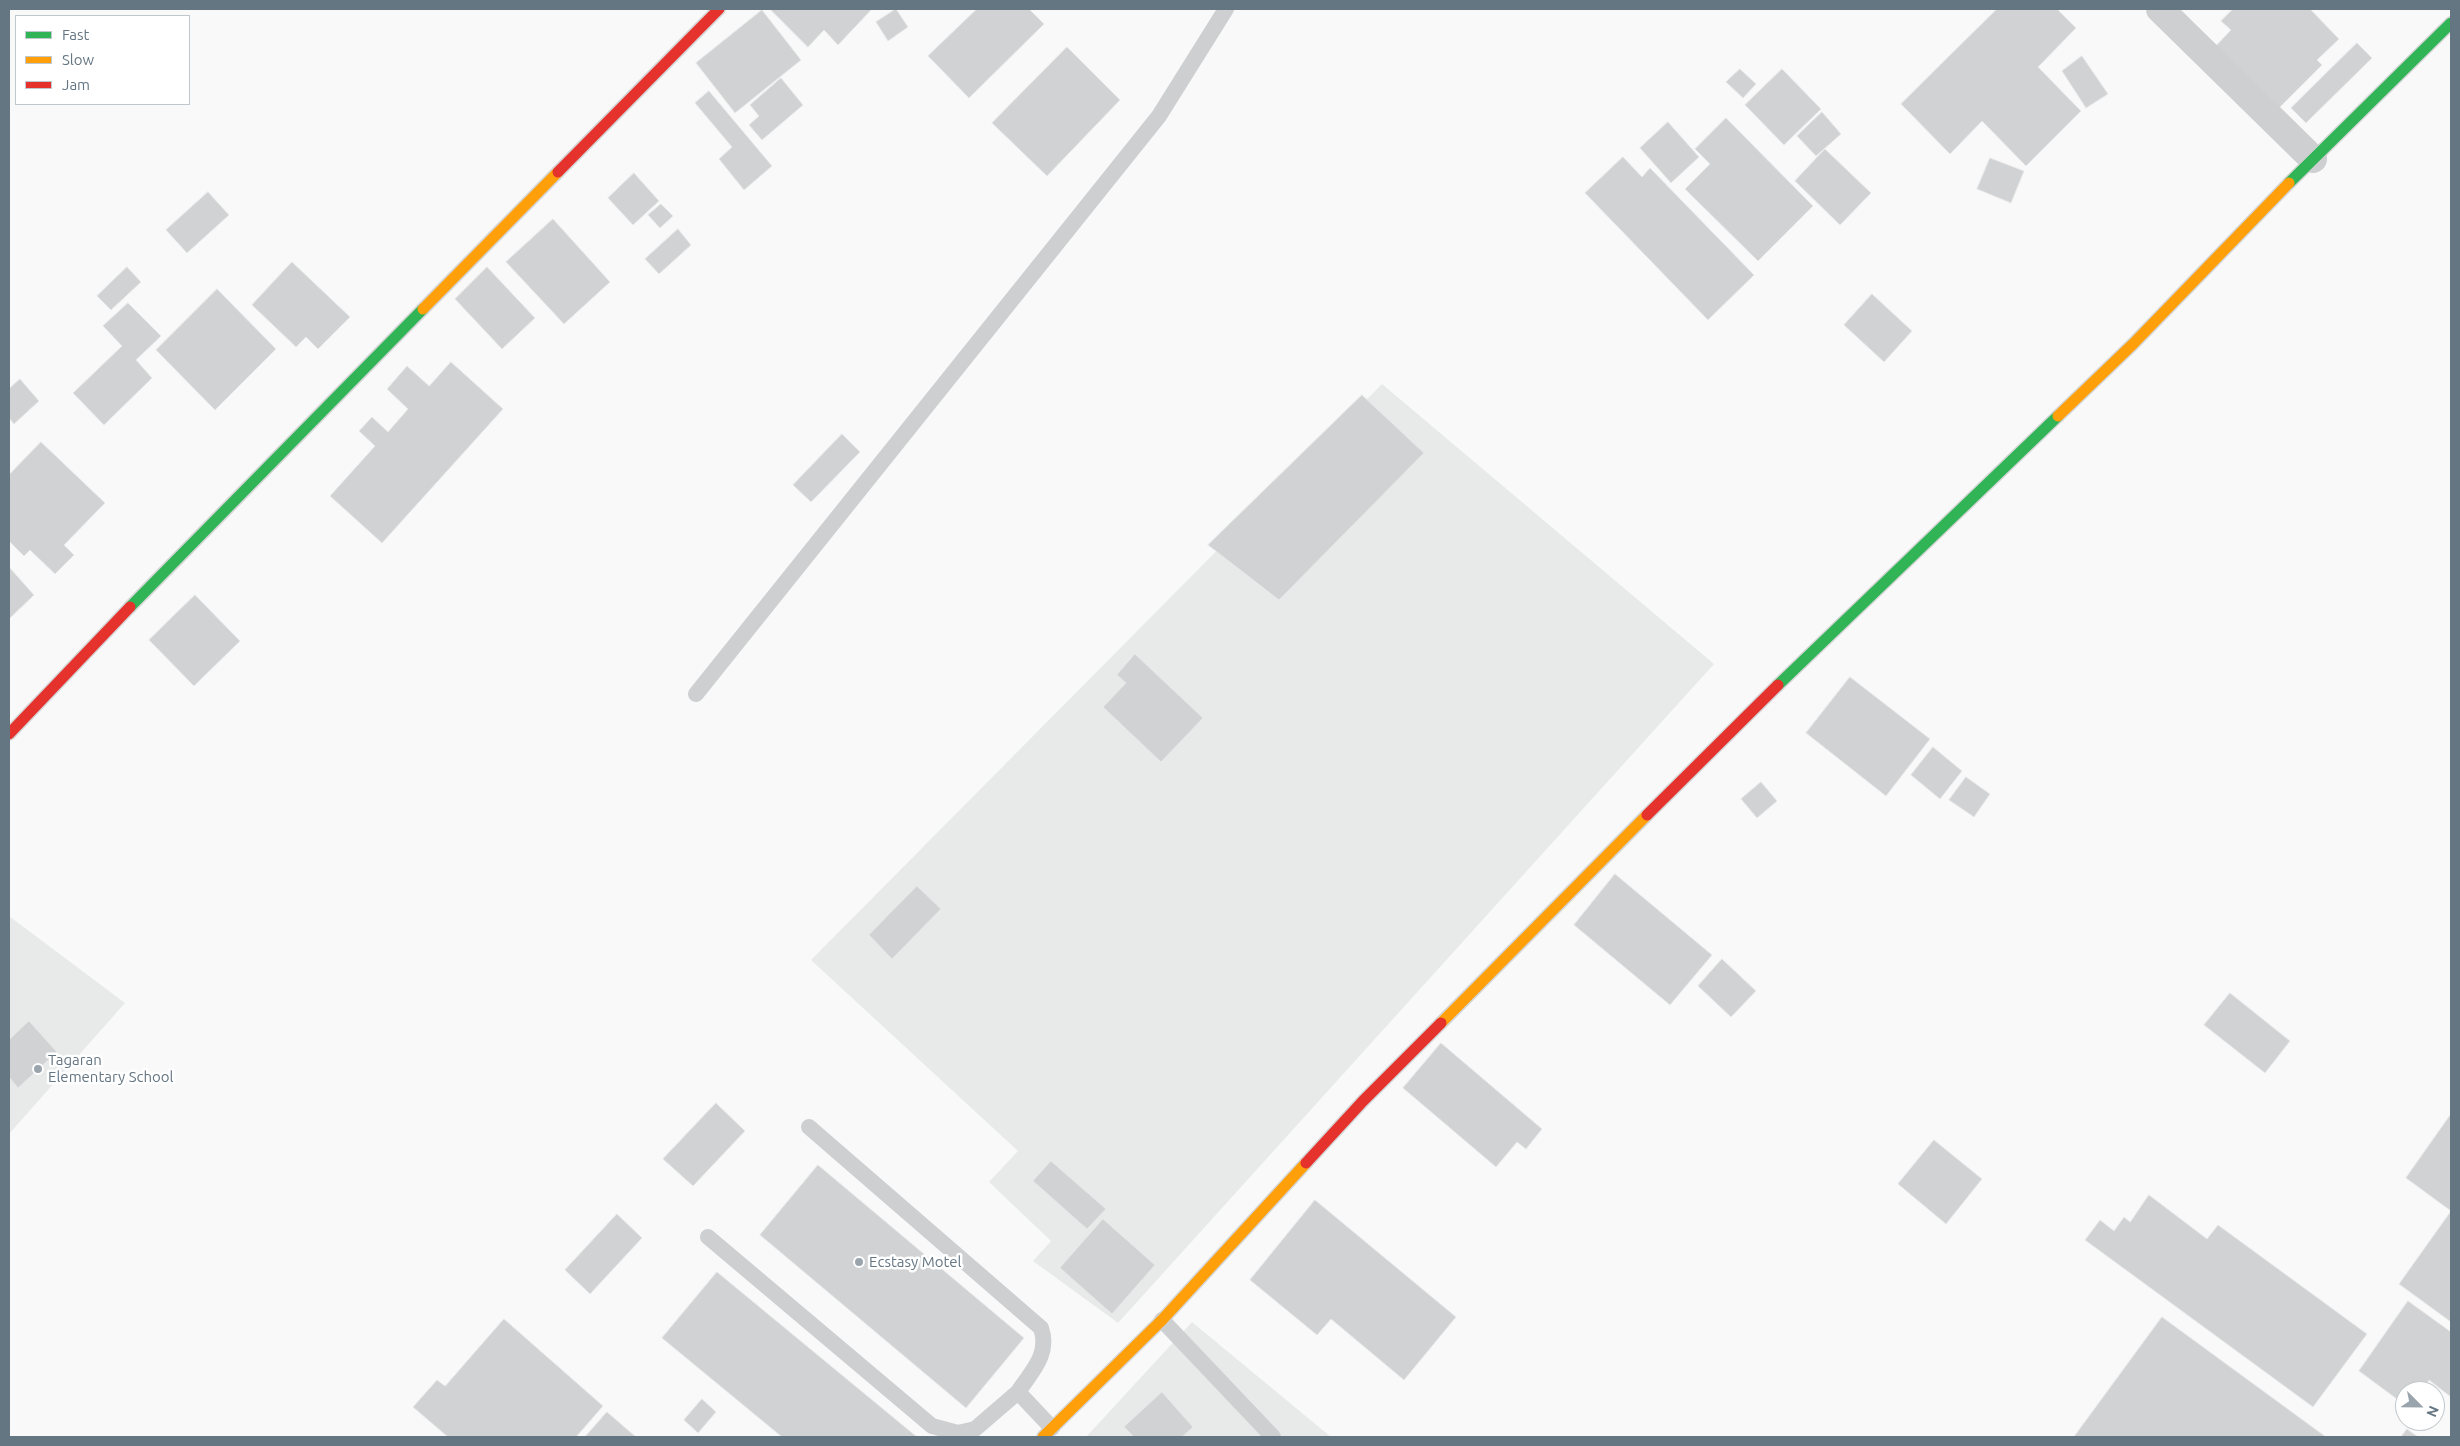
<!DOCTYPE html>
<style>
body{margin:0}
#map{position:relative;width:2460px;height:1446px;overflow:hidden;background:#f9f9f9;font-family:Ubuntu,sans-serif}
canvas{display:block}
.frame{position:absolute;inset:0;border:10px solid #657683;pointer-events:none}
.legend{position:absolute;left:15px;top:15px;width:175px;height:90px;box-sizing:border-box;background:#fff;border:1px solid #c1c8cd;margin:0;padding:6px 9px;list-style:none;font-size:15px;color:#657683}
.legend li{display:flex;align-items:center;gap:10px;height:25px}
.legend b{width:25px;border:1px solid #c1c8cd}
.north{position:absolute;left:2395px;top:1381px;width:50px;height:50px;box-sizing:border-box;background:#fff;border:1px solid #c1c8cd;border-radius:50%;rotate:113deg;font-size:14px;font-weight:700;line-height:20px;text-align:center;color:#657683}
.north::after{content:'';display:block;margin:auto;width:18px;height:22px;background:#99a4ac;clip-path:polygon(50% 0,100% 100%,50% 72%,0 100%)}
</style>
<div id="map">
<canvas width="2460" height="1446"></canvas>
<div class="frame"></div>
<ul class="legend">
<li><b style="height:6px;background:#30b455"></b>Fast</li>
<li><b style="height:6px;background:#ff9f0a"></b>Slow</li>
<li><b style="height:6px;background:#e5322d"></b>Jam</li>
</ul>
<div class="north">N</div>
</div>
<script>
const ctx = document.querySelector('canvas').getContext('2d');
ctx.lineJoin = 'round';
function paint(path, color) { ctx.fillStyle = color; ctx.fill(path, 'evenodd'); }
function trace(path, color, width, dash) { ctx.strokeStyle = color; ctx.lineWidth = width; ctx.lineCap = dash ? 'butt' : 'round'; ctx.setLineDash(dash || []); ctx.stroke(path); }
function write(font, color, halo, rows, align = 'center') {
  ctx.font = font + ' Ubuntu,sans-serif'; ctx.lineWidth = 5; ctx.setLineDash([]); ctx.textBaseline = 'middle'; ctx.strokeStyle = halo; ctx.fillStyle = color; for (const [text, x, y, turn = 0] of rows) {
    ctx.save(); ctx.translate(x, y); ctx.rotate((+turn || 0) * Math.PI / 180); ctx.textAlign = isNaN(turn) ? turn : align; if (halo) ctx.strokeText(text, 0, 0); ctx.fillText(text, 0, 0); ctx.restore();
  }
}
paint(new Path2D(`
 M 1382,384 L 1714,664 L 1118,1323 L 1033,1261 L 1051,1241 L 989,1182 L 1018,1151 L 811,960 Z
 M 9,916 L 125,1003 L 9,1134 Z
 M 1192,1322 L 1331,1437 L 1086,1437 Z`), '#e8e9e9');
const building = new Path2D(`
 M 770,9 L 872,9 L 838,45 L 824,30 L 808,47 Z
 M 896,9 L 908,27 L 888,41 L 876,22 Z
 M 977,9 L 1029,9 L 1044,24 L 969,98 L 928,56 Z
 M 1997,9 L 2057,9 L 2076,28 L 2038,67 L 2081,111 L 2026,166 L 1982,121 L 1950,154 L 1901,104 Z
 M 2233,9 L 2310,9 L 2339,39 L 2317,60 L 2322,65 L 2272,115 L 2210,52 L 2231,30 L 2221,21 Z
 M 762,10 L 801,60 L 735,113 L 696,63 Z
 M 2357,43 L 2372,58 L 2306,123 L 2291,108 Z
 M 1067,47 L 1120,100 L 1047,176 L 992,123 Z
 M 2082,56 L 2108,94 L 2086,108 L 2062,71 Z
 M 1740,69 L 1756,84 L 1743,98 L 1726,82 Z
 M 1782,69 L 1821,109 L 1784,145 L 1745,105 Z
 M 781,78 L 803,105 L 762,140 L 749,125 L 759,116 L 750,105 Z
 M 709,91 L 772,166 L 744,190 L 719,159 L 732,147 L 695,103 Z
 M 1822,112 L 1841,134 L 1816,156 L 1797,136 Z
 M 1726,118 L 1813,206 L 1758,261 L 1685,189 L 1710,164 L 1695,149 Z
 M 1668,122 L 1699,157 L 1671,183 L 1640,148 Z
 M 1825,149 L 1871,193 L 1840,225 L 1795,181 Z
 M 1623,157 L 1642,177 L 1650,168 L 1754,275 L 1708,320 L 1585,193 Z
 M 1990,158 L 2024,171 L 2011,203 L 1977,189 Z
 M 634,173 L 659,201 L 633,225 L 608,198 Z
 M 208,192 L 229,215 L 187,253 L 166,230 Z
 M 661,204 L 673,216 L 660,228 L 648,215 Z
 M 553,219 L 610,282 L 564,324 L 506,262 Z
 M 678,229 L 691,245 L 659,274 L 645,259 Z
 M 292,262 L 350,317 L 318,349 L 306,337 L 296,347 L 252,305 Z
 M 127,267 L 141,282 L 111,310 L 97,296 Z
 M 487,267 L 535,318 L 502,349 L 455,299 Z
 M 217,289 L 276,349 L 215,410 L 156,350 Z
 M 1872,294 L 1912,331 L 1884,362 L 1844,325 Z
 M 128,303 L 161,336 L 136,360 L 152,378 L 104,425 L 73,393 L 122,346 L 103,326 Z
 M 451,362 L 503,409 L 382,543 L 330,496 L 375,446 L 359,431 L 372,417 L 388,432 L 408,409 L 387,389 L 407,366 L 429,386 Z
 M 20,379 L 39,401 L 14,424 L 9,418 L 9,389 Z
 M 1362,395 L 1424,453 L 1279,600 L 1208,545 Z
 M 842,434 L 860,452 L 811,502 L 793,485 Z
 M 41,442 L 105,503 L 64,545 L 74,555 L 55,574 L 30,550 L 24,556 L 9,541 L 9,475 Z
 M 9,567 L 34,595 L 9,619 Z
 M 195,595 L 240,641 L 194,686 L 149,640 Z
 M 1135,654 L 1203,718 L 1161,762 L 1103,707 L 1126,683 L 1117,675 Z
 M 1850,677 L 1930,739 L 1886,796 L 1806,733 Z
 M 1933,747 L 1962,771 L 1940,799 L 1911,775 Z
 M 1966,777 L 1990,794 L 1974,817 L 1949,800 Z
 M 1761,782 L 1777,801 L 1757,818 L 1741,799 Z
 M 1615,874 L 1712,955 L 1670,1005 L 1574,925 Z
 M 917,886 L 941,909 L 892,959 L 869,935 Z
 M 1722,959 L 1756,991 L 1731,1017 L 1698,986 Z
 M 2230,993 L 2290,1041 L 2265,1073 L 2204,1025 Z
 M 29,1021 L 57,1052 L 18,1088 L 9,1077 L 9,1040 Z
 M 1441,1043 L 1542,1129 L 1526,1149 L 1517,1142 L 1496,1167 L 1403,1088 Z
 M 716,1103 L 745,1131 L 693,1186 L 663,1159 Z
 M 2451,1114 L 2451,1322 L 2399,1284 L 2451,1211 L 2406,1178 Z
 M 1934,1140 L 1982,1179 L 1946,1224 L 1898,1184 Z
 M 1051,1161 L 1106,1209 L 1087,1229 L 1033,1181 Z
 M 818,1165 L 1024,1338 L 966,1408 L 760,1235 Z
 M 2149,1195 L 2207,1239 L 2218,1225 L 2367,1334 L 2313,1407 L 2085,1240 L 2100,1220 L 2114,1231 L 2124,1217 L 2130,1222 Z
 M 1315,1200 L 1456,1317 L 1404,1380 L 1331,1319 L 1317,1335 L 1250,1280 Z
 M 617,1214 L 642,1238 L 590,1294 L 565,1270 Z
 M 1103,1219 L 1155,1265 L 1112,1314 L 1060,1268 Z
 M 717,1272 L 917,1437 L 782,1437 L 662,1338 Z
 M 2408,1301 L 2451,1332 L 2451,1397 L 2429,1380 L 2422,1391 L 2405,1391 L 2405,1405 L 2359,1371 Z
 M 2162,1317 L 2326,1437 L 2074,1437 Z
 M 504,1319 L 603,1406 L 576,1437 L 448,1437 L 413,1407 L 437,1380 L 445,1386 Z
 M 1162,1392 L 1193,1427 L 1182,1437 L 1134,1437 L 1124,1427 Z
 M 702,1399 L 716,1412 L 698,1433 L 684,1420 Z
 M 607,1412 L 636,1437 L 585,1437 Z
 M 2407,1429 L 2418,1437 L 2401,1437 Z`);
paint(building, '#d0d2d3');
trace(building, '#e8e8e8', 1);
const fast = new Path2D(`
 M 2289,183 L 2451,23
 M 130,607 L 423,309
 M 1778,685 L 2058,416`);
const slow = new Path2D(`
 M 423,309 L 558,172
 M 2058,416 L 2133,344 L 2289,183
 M 1441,1023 L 1647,815
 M 1043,1437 L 1162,1320 L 1306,1163`);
const jam = new Path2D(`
 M 558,172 L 719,9
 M 9,734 L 130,607
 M 1647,815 L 1778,685
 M 1306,1163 L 1363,1101 L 1441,1023`);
trace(fast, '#d5d6d7', 14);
trace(slow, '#d5d6d7', 14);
trace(jam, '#d5d6d7', 14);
trace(new Path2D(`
 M 696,694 L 1159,116 L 1226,9
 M 809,1127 L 1041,1328 C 1050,1354 1032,1371 1018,1392 L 1052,1428
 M 708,1237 L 932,1426 L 958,1433 L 975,1429 L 1018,1392
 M 1162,1320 L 1273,1437`), '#cecfd0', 16);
trace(new Path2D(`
 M 2160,9 L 2313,159`), '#cecfd0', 28);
trace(fast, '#30b455', 11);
trace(slow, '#ff9f0a', 11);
trace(jam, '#e5322d', 11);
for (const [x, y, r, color] of [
 [38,1069,5,"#99a4ac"],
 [859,1262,5,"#99a4ac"]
]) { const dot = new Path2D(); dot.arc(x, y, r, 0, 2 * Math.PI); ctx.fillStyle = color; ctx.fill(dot); trace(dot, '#fff', 2); }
write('15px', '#657683', '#fff', [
 ["Tagaran",48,1060],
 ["Elementary School",48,1077],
 ["Ecstasy Motel",869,1262]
], 'left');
</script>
